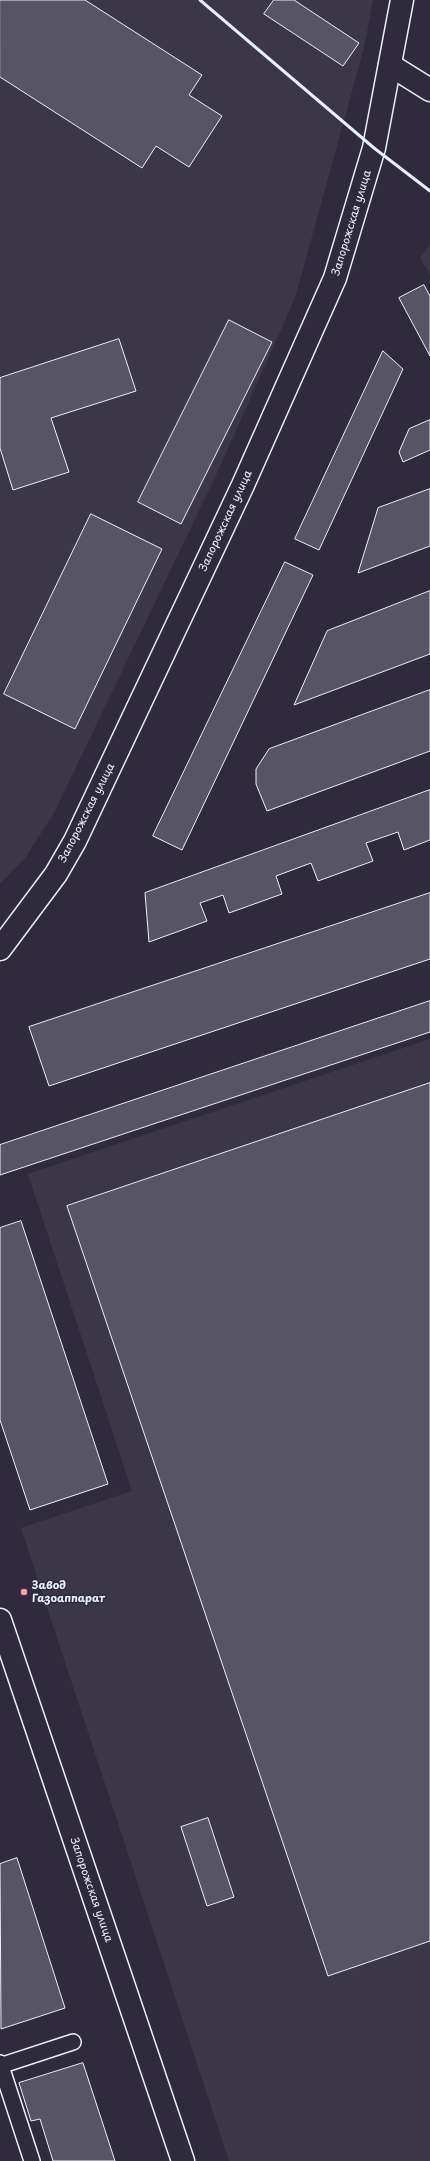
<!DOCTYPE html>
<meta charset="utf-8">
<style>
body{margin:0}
canvas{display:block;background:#2f2a3d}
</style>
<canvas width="430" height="2161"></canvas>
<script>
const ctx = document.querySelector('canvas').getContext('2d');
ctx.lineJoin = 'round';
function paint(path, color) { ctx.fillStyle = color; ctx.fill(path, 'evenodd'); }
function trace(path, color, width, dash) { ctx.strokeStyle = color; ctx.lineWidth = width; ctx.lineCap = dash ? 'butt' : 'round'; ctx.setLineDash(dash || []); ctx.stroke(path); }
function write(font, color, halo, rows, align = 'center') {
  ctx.font = font + ' "Playpen Sans",sans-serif'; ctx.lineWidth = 3; ctx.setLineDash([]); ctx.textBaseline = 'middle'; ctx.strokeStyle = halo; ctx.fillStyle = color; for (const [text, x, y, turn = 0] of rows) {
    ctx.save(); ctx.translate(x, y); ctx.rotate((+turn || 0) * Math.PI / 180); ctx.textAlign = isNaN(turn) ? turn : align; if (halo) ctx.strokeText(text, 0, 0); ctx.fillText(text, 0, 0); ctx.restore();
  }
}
paint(new Path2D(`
 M 0,0 L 373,0 L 364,48 L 295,298 L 218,471 L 54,813 L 25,858 L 0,884 Z
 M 430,244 L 430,275 L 420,258 Z
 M 430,1039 L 430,2161 L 229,2161 L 21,1528 L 132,1491 L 28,1174 Z`), '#3b3749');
const building = new Path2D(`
 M 0,0 L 85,0 L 202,75 L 189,95 L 222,116 L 189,167 L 156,146 L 142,168 L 0,77 Z
 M 274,0 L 294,0 L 359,43 L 343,66 L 264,14 Z
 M 424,285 L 430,296 L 430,356 L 399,298 Z
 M 229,320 L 272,342 L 181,524 L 138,502 Z
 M 119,339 L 136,391 L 51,418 L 69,472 L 13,490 L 0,448 L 0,378 Z
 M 383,351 L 403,369 L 319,550 L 295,539 Z
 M 430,420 L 430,450 L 403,462 L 399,452 L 409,429 Z
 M 430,489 L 430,546 L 358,573 L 378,508 Z
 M 91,514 L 162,549 L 75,729 L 4,694 Z
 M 285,562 L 313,575 L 182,850 L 153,836 Z
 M 430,591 L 430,654 L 294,705 L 327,631 Z
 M 430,690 L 430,751 L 267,811 L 256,784 L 256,769 L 269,749 Z
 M 430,790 L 430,840 L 404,850 L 398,832 L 366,843 L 373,861 L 318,881 L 311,863 L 276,876 L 282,894 L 229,913 L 223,895 L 200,903 L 207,921 L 149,942 L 145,893 Z
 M 430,893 L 430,959 L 49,1086 L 29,1027 Z
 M 430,1001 L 430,1032 L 0,1175 L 0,1145 Z
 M 430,1083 L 430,1941 L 328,1976 L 67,1206 Z
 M 21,1221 L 108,1484 L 30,1510 L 0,1420 L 0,1228 Z
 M 208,1818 L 234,1897 L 207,1906 L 181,1827 Z
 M 17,1858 L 65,2008 L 1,2029 L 0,1864 Z
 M 83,2063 L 115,2161 L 53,2161 L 40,2119 L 31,2121 L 19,2083 Z`);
paint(building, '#575565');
trace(building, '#e8f1f8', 1);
const service = new Path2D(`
 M 0,2063 L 32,2161
 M 0,2066 L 73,2042`);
const minor = new Path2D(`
 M 390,65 L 430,90`);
const secondary = new Path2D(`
 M 0,949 L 56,874 L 75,841 L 243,485 L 335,278 L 374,148 L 402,0
 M 0,1620 L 183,2161`);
trace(service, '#e8f1f8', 18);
trace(minor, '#e8f1f8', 25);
trace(secondary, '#e8f1f8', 25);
trace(service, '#2f2a3d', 15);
trace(minor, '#2f2a3d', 22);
trace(secondary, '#2f2a3d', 22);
trace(new Path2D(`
 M 200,0 L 374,148 L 430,191`), '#e8f1f8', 3);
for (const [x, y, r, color] of [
 [24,1592,4,"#ff9aa2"]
]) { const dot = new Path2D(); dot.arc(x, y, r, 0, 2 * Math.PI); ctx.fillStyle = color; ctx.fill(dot); trace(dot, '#2f2a3d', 1.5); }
write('11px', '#e8f1f8', '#2f2a3d', [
 ["Запорожская улица",352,223,-73],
 ["Запорожская улица",226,521,-65],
 ["Запорожская улица",87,813,-63],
 ["Запорожская улица",91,1890,71]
]);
write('bold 11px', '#e8f1f8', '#2f2a3d', [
 ["Завод",32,1586],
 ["Газоаппарат",32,1599]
], 'left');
</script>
